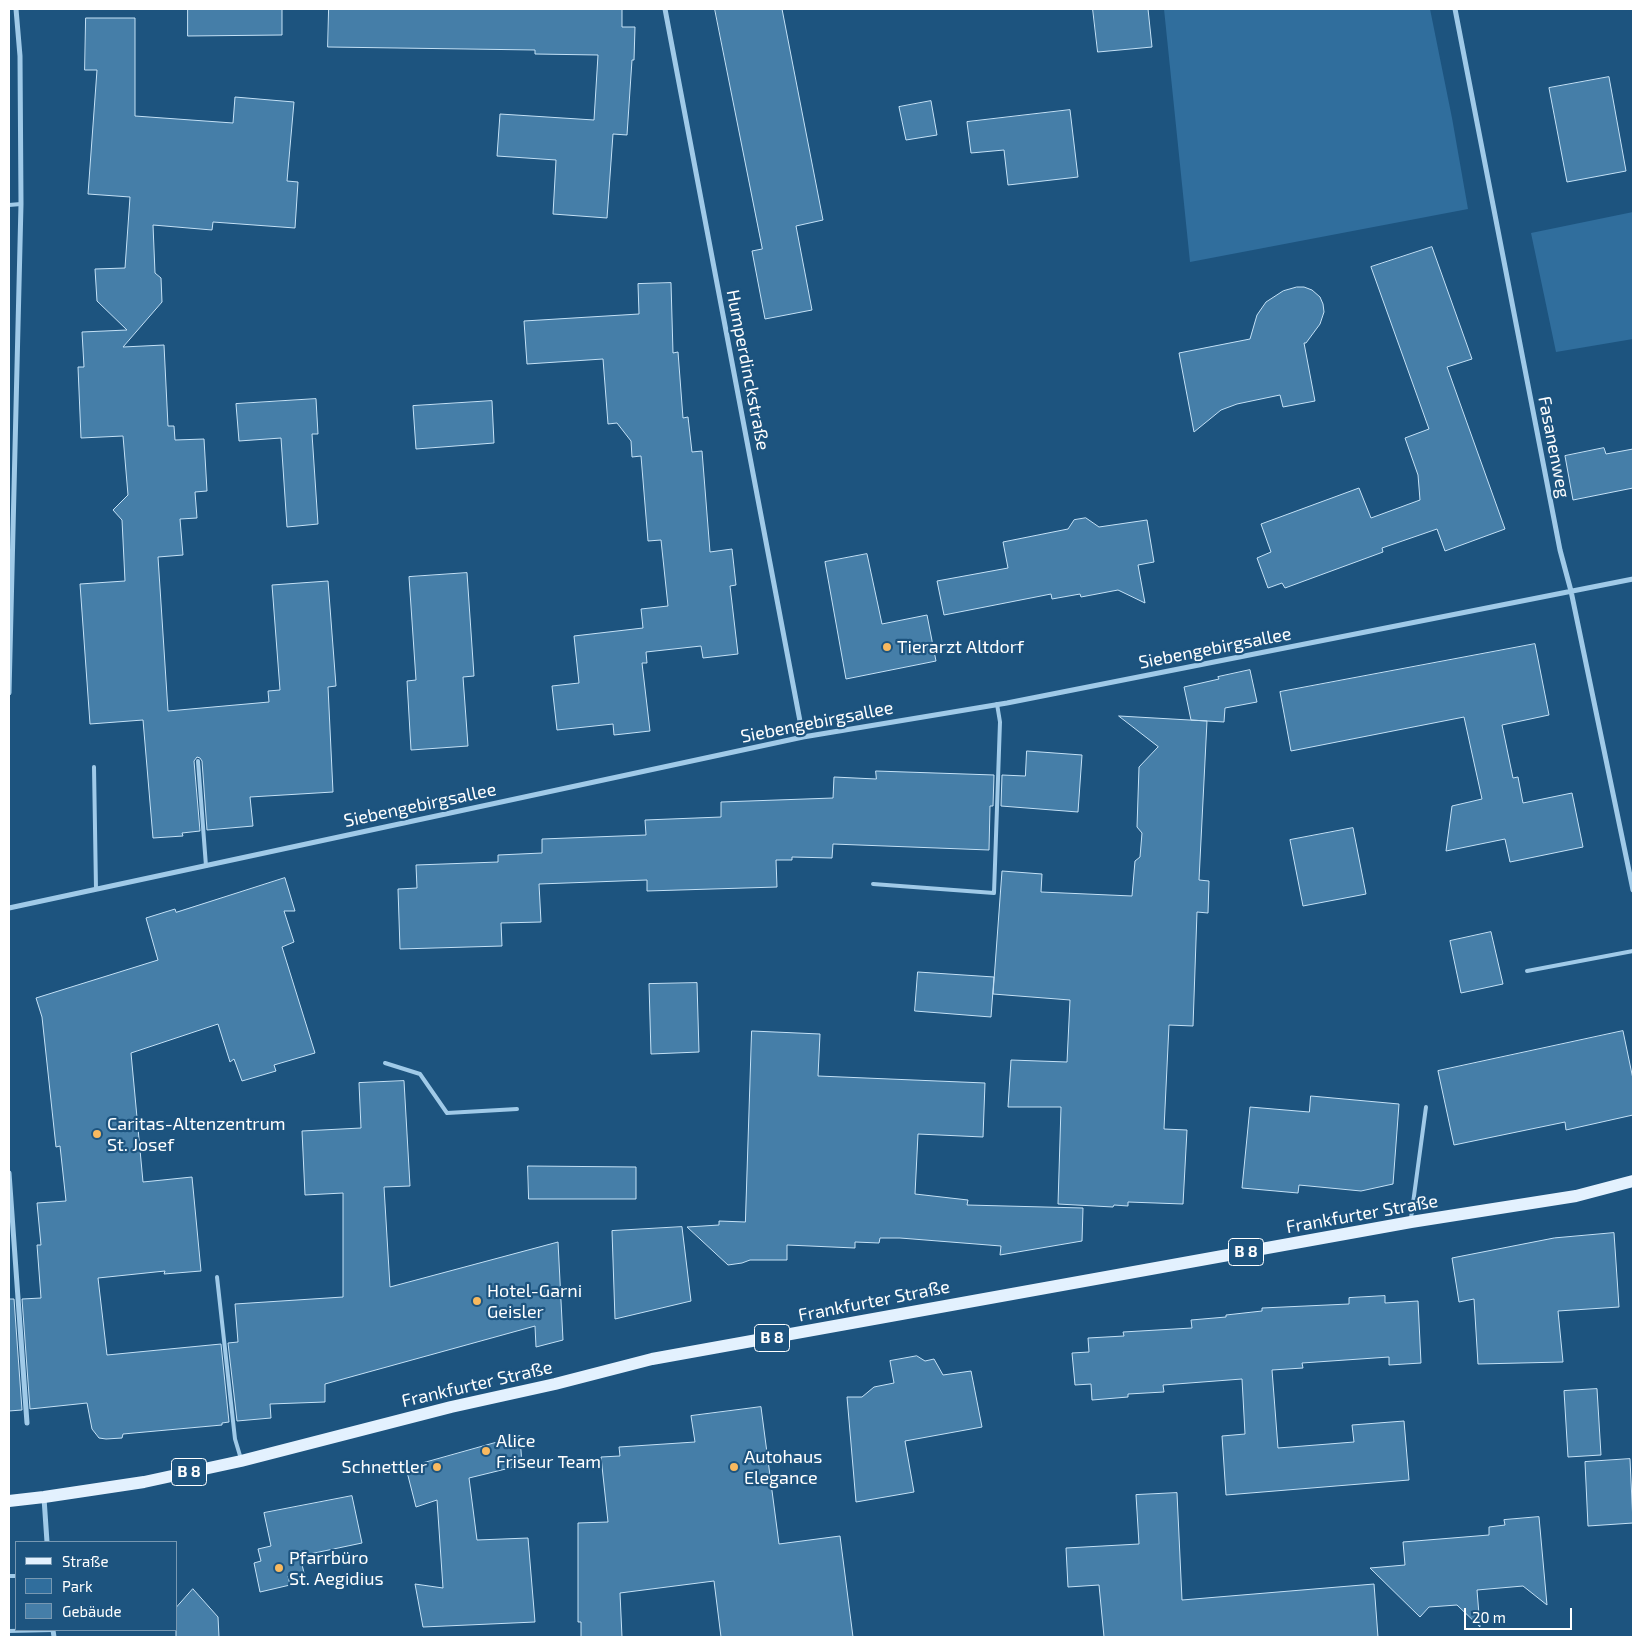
<!DOCTYPE html>
<meta charset="utf-8">
<style>
body{margin:0}
#map{position:relative;width:1642px;height:1646px;overflow:hidden;background:#1d547f;font-family:"Exo 2",sans-serif}
canvas{display:block}
.frame{position:absolute;inset:0;border:10px solid #fff;pointer-events:none}
.legend{position:absolute;left:15px;top:1541px;width:162px;height:90px;box-sizing:border-box;background:#1d547f;border:1px solid #7798b2;margin:0;padding:6px 9px;list-style:none;font-size:15px;color:#fff}
.legend li{display:flex;align-items:center;gap:10px;height:25px}
.legend b{width:25px;border:1px solid #7798b2}
.scale{position:absolute;left:1464px;top:1608px;width:108px;height:22px;box-sizing:border-box;border:2px solid #fff;border-top:0;padding-left:6px;font-size:15px;line-height:18px;white-space:nowrap;color:#fff;-webkit-text-stroke:4px #1d547f;paint-order:stroke}
</style>
<div id="map">
<canvas width="1642" height="1646"></canvas>
<div class="frame"></div>
<ul class="legend">
<li><b style="height:6px;background:#e3f1fe"></b>Straße</li>
<li><b style="height:14px;background:#306e9d"></b>Park</li>
<li><b style="height:14px;background:#457ea8"></b>Gebäude</li>
</ul>
<div class="scale">20 m</div>
</div>
<script>
const ctx = document.querySelector('canvas').getContext('2d');
ctx.lineJoin = 'round';
function paint(path, color) { ctx.fillStyle = color; ctx.fill(path, 'evenodd'); }
function trace(path, color, width, dash) { ctx.strokeStyle = color; ctx.lineWidth = width; ctx.lineCap = dash ? 'butt' : 'round'; ctx.setLineDash(dash || []); ctx.stroke(path); }
function write(font, color, halo, rows, align = 'center') {
  ctx.font = font + ' "Exo 2",sans-serif'; ctx.lineWidth = 4.5; ctx.setLineDash([]); ctx.textBaseline = 'middle'; ctx.strokeStyle = halo; ctx.fillStyle = color; for (const [text, x, y, turn = 0] of rows) {
    ctx.save(); ctx.translate(x, y); ctx.rotate((+turn || 0) * Math.PI / 180); ctx.textAlign = isNaN(turn) ? turn : align; if (halo) ctx.strokeText(text, 0, 0); ctx.fillText(text, 0, 0); ctx.restore();
  }
}
paint(new Path2D(`
 M 1164,9 L 1430,9 L 1452,118 L 1468,209 L 1190,262 Z
 M 1633,212 L 1633,339 L 1556,352 L 1531,233 Z`), '#306e9d');
const building = new Path2D(`
 M 188,9 L 282,9 L 282,35 L 188,36 Z
 M 329,9 L 622,9 L 622,27 L 635,27 L 634,60 L 632,60 L 627,135 L 613,134 L 607,218 L 553,214 L 556,160 L 497,156 L 500,114 L 594,120 L 598,55 L 535,54 L 535,50 L 328,47 Z
 M 715,9 L 782,9 L 823,220 L 796,226 L 812,310 L 765,319 L 752,251 L 762,249 Z
 M 1093,9 L 1148,9 L 1152,47 L 1098,52 Z
 M 86,18 L 135,18 L 135,116 L 233,123 L 235,97 L 294,102 L 287,181 L 298,182 L 295,228 L 213,222 L 212,230 L 153,225 L 155,273 L 161,278 L 162,302 L 123,347 L 164,345 L 168,426 L 174,426 L 175,440 L 204,439 L 207,491 L 195,492 L 197,518 L 180,519 L 183,555 L 158,557 L 168,711 L 269,702 L 268,691 L 280,690 L 272,585 L 328,581 L 336,686 L 328,687 L 333,792 L 250,797 L 253,826 L 207,830 L 202,761 L 200,758 L 197,757 L 194,761 L 200,831 L 182,833 L 183,836 L 153,838 L 143,720 L 90,724 L 80,584 L 125,581 L 122,520 L 113,510 L 128,495 L 123,436 L 81,438 L 78,367 L 84,367 L 82,332 L 127,330 L 97,301 L 95,269 L 125,268 L 130,197 L 88,194 L 97,70 L 85,70 Z
 M 1609,77 L 1626,171 L 1567,182 L 1549,88 Z
 M 931,101 L 937,135 L 906,140 L 899,107 Z
 M 1070,110 L 1078,177 L 1008,185 L 1004,150 L 971,153 L 967,122 Z
 M 1432,247 L 1472,359 L 1447,367 L 1505,529 L 1445,551 L 1437,529 L 1382,548 L 1383,552 L 1285,588 L 1282,583 L 1268,588 L 1257,558 L 1271,552 L 1261,524 L 1359,488 L 1371,518 L 1420,500 L 1418,475 L 1405,438 L 1429,429 L 1371,267 Z
 M 671,283 L 673,353 L 678,352 L 683,418 L 688,417 L 692,452 L 702,451 L 710,552 L 732,549 L 736,585 L 730,586 L 738,654 L 703,658 L 701,646 L 646,652 L 647,663 L 642,663 L 650,731 L 614,735 L 613,724 L 557,730 L 552,686 L 579,683 L 574,636 L 643,628 L 641,609 L 668,606 L 661,540 L 648,541 L 641,456 L 632,457 L 631,441 L 617,423 L 608,424 L 603,359 L 527,364 L 524,321 L 639,314 L 638,284 Z
 M 1297,287 L 1304,287 L 1312,290 L 1320,297 L 1323,304 L 1324,312 L 1320,324 L 1306,343 L 1304,343 L 1315,401 L 1283,407 L 1280,395 L 1237,404 L 1221,410 L 1194,432 L 1179,353 L 1250,339 L 1257,315 L 1266,302 L 1283,291 Z
 M 316,399 L 318,434 L 312,434 L 318,524 L 287,527 L 281,438 L 239,441 L 236,404 Z
 M 492,401 L 494,443 L 416,449 L 413,406 Z
 M 1604,448 L 1606,454 L 1633,449 L 1633,488 L 1573,500 L 1565,456 Z
 M 1086,518 L 1099,527 L 1147,520 L 1154,562 L 1138,565 L 1145,603 L 1118,590 L 1081,597 L 1080,594 L 1052,599 L 1051,594 L 944,615 L 937,581 L 1008,568 L 1003,542 L 1068,529 L 1074,520 Z
 M 867,554 L 882,624 L 927,615 L 936,661 L 846,679 L 825,562 Z
 M 467,573 L 474,676 L 463,677 L 468,746 L 411,750 L 407,681 L 416,680 L 409,577 Z
 M 1535,644 L 1549,715 L 1502,725 L 1513,778 L 1518,777 L 1523,803 L 1572,793 L 1583,847 L 1510,862 L 1505,839 L 1446,851 L 1452,806 L 1482,799 L 1464,717 L 1291,751 L 1280,692 Z
 M 1250,670 L 1257,702 L 1225,708 L 1224,722 L 1191,720 L 1184,687 L 1219,679 L 1218,677 Z
 M 1119,716 L 1207,721 L 1199,880 L 1209,881 L 1208,913 L 1197,912 L 1193,1026 L 1169,1025 L 1164,1129 L 1187,1130 L 1183,1204 L 1128,1202 L 1128,1206 L 1114,1205 L 1113,1207 L 1058,1204 L 1061,1107 L 1008,1107 L 1011,1060 L 1067,1062 L 1070,1000 L 993,994 L 1002,871 L 1042,874 L 1041,892 L 1132,896 L 1135,861 L 1140,857 L 1142,833 L 1137,827 L 1139,767 L 1158,747 Z
 M 1027,751 L 1082,755 L 1078,812 L 1001,806 L 1002,775 L 1025,776 Z
 M 876,771 L 994,775 L 993,806 L 990,806 L 989,850 L 833,844 L 832,858 L 792,857 L 792,860 L 776,860 L 777,887 L 647,891 L 647,880 L 539,884 L 541,922 L 501,923 L 502,946 L 400,949 L 398,889 L 417,888 L 416,865 L 498,862 L 498,855 L 542,853 L 542,839 L 646,835 L 645,820 L 721,817 L 721,802 L 833,798 L 834,777 L 876,779 Z
 M 1353,828 L 1366,894 L 1303,906 L 1290,840 Z
 M 285,878 L 295,911 L 284,911 L 294,942 L 282,947 L 315,1053 L 274,1065 L 276,1071 L 242,1081 L 234,1059 L 230,1062 L 218,1024 L 131,1053 L 143,1182 L 192,1177 L 201,1271 L 164,1274 L 165,1271 L 98,1278 L 107,1355 L 221,1344 L 229,1422 L 222,1423 L 222,1425 L 123,1434 L 122,1438 L 106,1439 L 99,1438 L 92,1429 L 87,1403 L 30,1409 L 22,1299 L 41,1298 L 37,1245 L 41,1245 L 37,1203 L 66,1201 L 60,1146 L 56,1147 L 42,1017 L 36,998 L 158,960 L 146,918 L 175,909 L 176,912 Z
 M 1491,932 L 1503,984 L 1461,993 L 1450,941 Z
 M 918,972 L 994,977 L 991,1017 L 915,1011 Z
 M 697,983 L 699,1052 L 651,1054 L 649,984 Z
 M 752,1031 L 820,1034 L 818,1076 L 985,1083 L 983,1137 L 918,1134 L 915,1194 L 968,1200 L 967,1205 L 1083,1208 L 1082,1241 L 1000,1255 L 1001,1246 L 900,1238 L 880,1238 L 879,1243 L 855,1242 L 855,1248 L 787,1245 L 787,1260 L 750,1260 L 742,1263 L 728,1265 L 687,1227 L 719,1225 L 719,1221 L 745,1222 Z
 M 1623,1031 L 1633,1079 L 1633,1115 L 1566,1130 L 1565,1122 L 1454,1145 L 1438,1071 Z
 M 404,1081 L 410,1186 L 384,1187 L 390,1287 L 558,1242 L 563,1340 L 536,1347 L 535,1326 L 325,1384 L 325,1402 L 270,1404 L 271,1418 L 237,1421 L 228,1343 L 238,1342 L 235,1304 L 343,1297 L 343,1193 L 305,1195 L 302,1131 L 361,1128 L 359,1083 Z
 M 1311,1096 L 1399,1104 L 1393,1184 L 1361,1191 L 1299,1185 L 1298,1193 L 1242,1188 L 1250,1107 L 1309,1112 Z
 M 528,1166 L 636,1167 L 636,1199 L 529,1199 Z
 M 682,1227 L 691,1301 L 615,1319 L 612,1231 Z
 M 1614,1233 L 1619,1307 L 1558,1311 L 1563,1362 L 1478,1364 L 1474,1299 L 1459,1302 L 1452,1258 L 1554,1238 Z
 M 1385,1296 L 1385,1303 L 1418,1301 L 1421,1363 L 1389,1365 L 1389,1357 L 1302,1363 L 1303,1368 L 1272,1370 L 1278,1448 L 1354,1442 L 1352,1425 L 1404,1421 L 1409,1480 L 1226,1495 L 1222,1436 L 1245,1434 L 1242,1379 L 1163,1385 L 1164,1392 L 1128,1394 L 1128,1397 L 1092,1400 L 1091,1384 L 1075,1385 L 1072,1353 L 1089,1352 L 1088,1338 L 1124,1336 L 1123,1332 L 1192,1328 L 1191,1320 L 1226,1317 L 1226,1315 L 1262,1311 L 1262,1308 L 1349,1304 L 1349,1298 Z
 M 9,1299 L 14,1299 L 22,1410 L 9,1411 Z
 M 917,1356 L 925,1361 L 934,1359 L 943,1375 L 971,1371 L 982,1427 L 905,1441 L 914,1492 L 856,1502 L 847,1397 L 862,1397 L 874,1387 L 894,1383 L 890,1361 Z
 M 1597,1389 L 1601,1455 L 1568,1457 L 1564,1391 Z
 M 761,1407 L 779,1544 L 840,1536 L 853,1637 L 721,1637 L 714,1581 L 620,1593 L 622,1637 L 581,1637 L 581,1622 L 578,1622 L 578,1523 L 608,1522 L 601,1457 L 620,1456 L 619,1447 L 695,1442 L 691,1416 Z
 M 520,1436 L 522,1465 L 469,1478 L 477,1540 L 528,1538 L 535,1622 L 423,1627 L 415,1584 L 443,1588 L 437,1500 L 416,1507 L 406,1468 Z
 M 1630,1459 L 1633,1523 L 1588,1526 L 1585,1462 Z
 M 1177,1493 L 1182,1600 L 1374,1584 L 1378,1637 L 1104,1637 L 1099,1585 L 1068,1587 L 1066,1548 L 1139,1544 L 1136,1495 Z
 M 352,1496 L 362,1543 L 300,1556 L 304,1573 L 288,1576 L 290,1585 L 260,1592 L 254,1563 L 261,1561 L 258,1549 L 271,1546 L 264,1513 Z
 M 1539,1517 L 1547,1605 L 1523,1586 L 1477,1590 L 1480,1627 L 1457,1605 L 1429,1607 L 1420,1617 L 1370,1568 L 1405,1565 L 1403,1542 L 1489,1535 L 1489,1527 L 1505,1525 L 1504,1520 Z
 M 193,1589 L 218,1617 L 219,1637 L 176,1637 L 176,1608 Z`);
paint(building, '#457ea8');
trace(building, '#c4e1f6', 1);
trace(new Path2D(`
 M 9,205 L 21,204
 M 198,761 L 206,866
 M 94,767 L 96,889
 M 873,884 L 994,893 L 1000,722 L 997,704
 M 1527,971 L 1633,951
 M 385,1063 L 420,1074 L 447,1113 L 517,1109
 M 1411,1218 L 1426,1107
 M 217,1277 L 235,1439 L 241,1459
 M 9,1576 L 16,1576
 M 9,1631 L 53,1630`), '#a0cae8', 4);
trace(new Path2D(`
 M 665,9 L 803,737
 M 1455,9 L 1560,550 L 1571,591 L 1633,890
 M 9,693 L 21,204 L 20,56 L 16,9
 M 9,908 L 803,737 L 1007,703 L 1633,579
 M 9,1173 L 27,1423
 M 44,1498 L 47,1542
 M 53,1630 L 54,1637`), '#a0cae8', 5);
trace(new Path2D(`
 M 9,1501 L 44,1497 L 144,1482 L 241,1461 L 451,1407 L 555,1384 L 652,1359 L 1411,1222 L 1576,1196 L 1633,1181`), '#e3f1fe', 12);
for (const [x, y, r, color] of [
 [887,647,5,"#f8b95f"],
 [97,1134,5,"#f8b95f"],
 [477,1301,5,"#f8b95f"],
 [486,1451,5,"#f8b95f"],
 [437,1467,5,"#f8b95f"],
 [734,1467,5,"#f8b95f"],
 [279,1568,5,"#f8b95f"]
]) { const dot = new Path2D(); dot.arc(x, y, r, 0, 2 * Math.PI); ctx.fillStyle = color; ctx.fill(dot); trace(dot, '#1d547f', 2); }
for (const [x, y, w] of [
 [1246,1252,35],
 [772,1338,35],
 [189,1472,35]
]) { const box = new Path2D(); box.roundRect(x - w / 2, y - 13.5, w, 27, 4); ctx.fillStyle = '#1d547f'; ctx.fill(box); trace(box, '#fff', 1); }
write('bold 16px', '#fff', null, [
 ["B 8",1246,1252],
 ["B 8",772,1338],
 ["B 8",189,1472]
]);
write('18px', '#fff', '#1d547f', [
 ["Humperdinckstraße",748,370,79],
 ["Fasanenweg",1554,447,79],
 ["Siebengebirgsallee",1215,648,-11],
 ["Siebengebirgsallee",817,722,-11],
 ["Siebengebirgsallee",420,805,-12],
 ["Frankfurter Straße",1362,1214,-10],
 ["Frankfurter Straße",874,1301,-11],
 ["Frankfurter Straße",477,1384,-13]
]);
write('18px', '#fff', '#1d547f', [
 ["Tierarzt Altdorf",897,647],
 ["Caritas-Altenzentrum",107,1124],
 ["St. Josef",107,1145],
 ["Hotel-Garni",487,1291],
 ["Geisler",487,1312],
 ["Alice",496,1441],
 ["Friseur Team",496,1462],
 ["Autohaus",744,1457],
 ["Elegance",744,1478],
 ["Schnettler",427,1467,"right"],
 ["Pfarrbüro",289,1558],
 ["St. Aegidius",289,1579]
], 'left');
</script>
